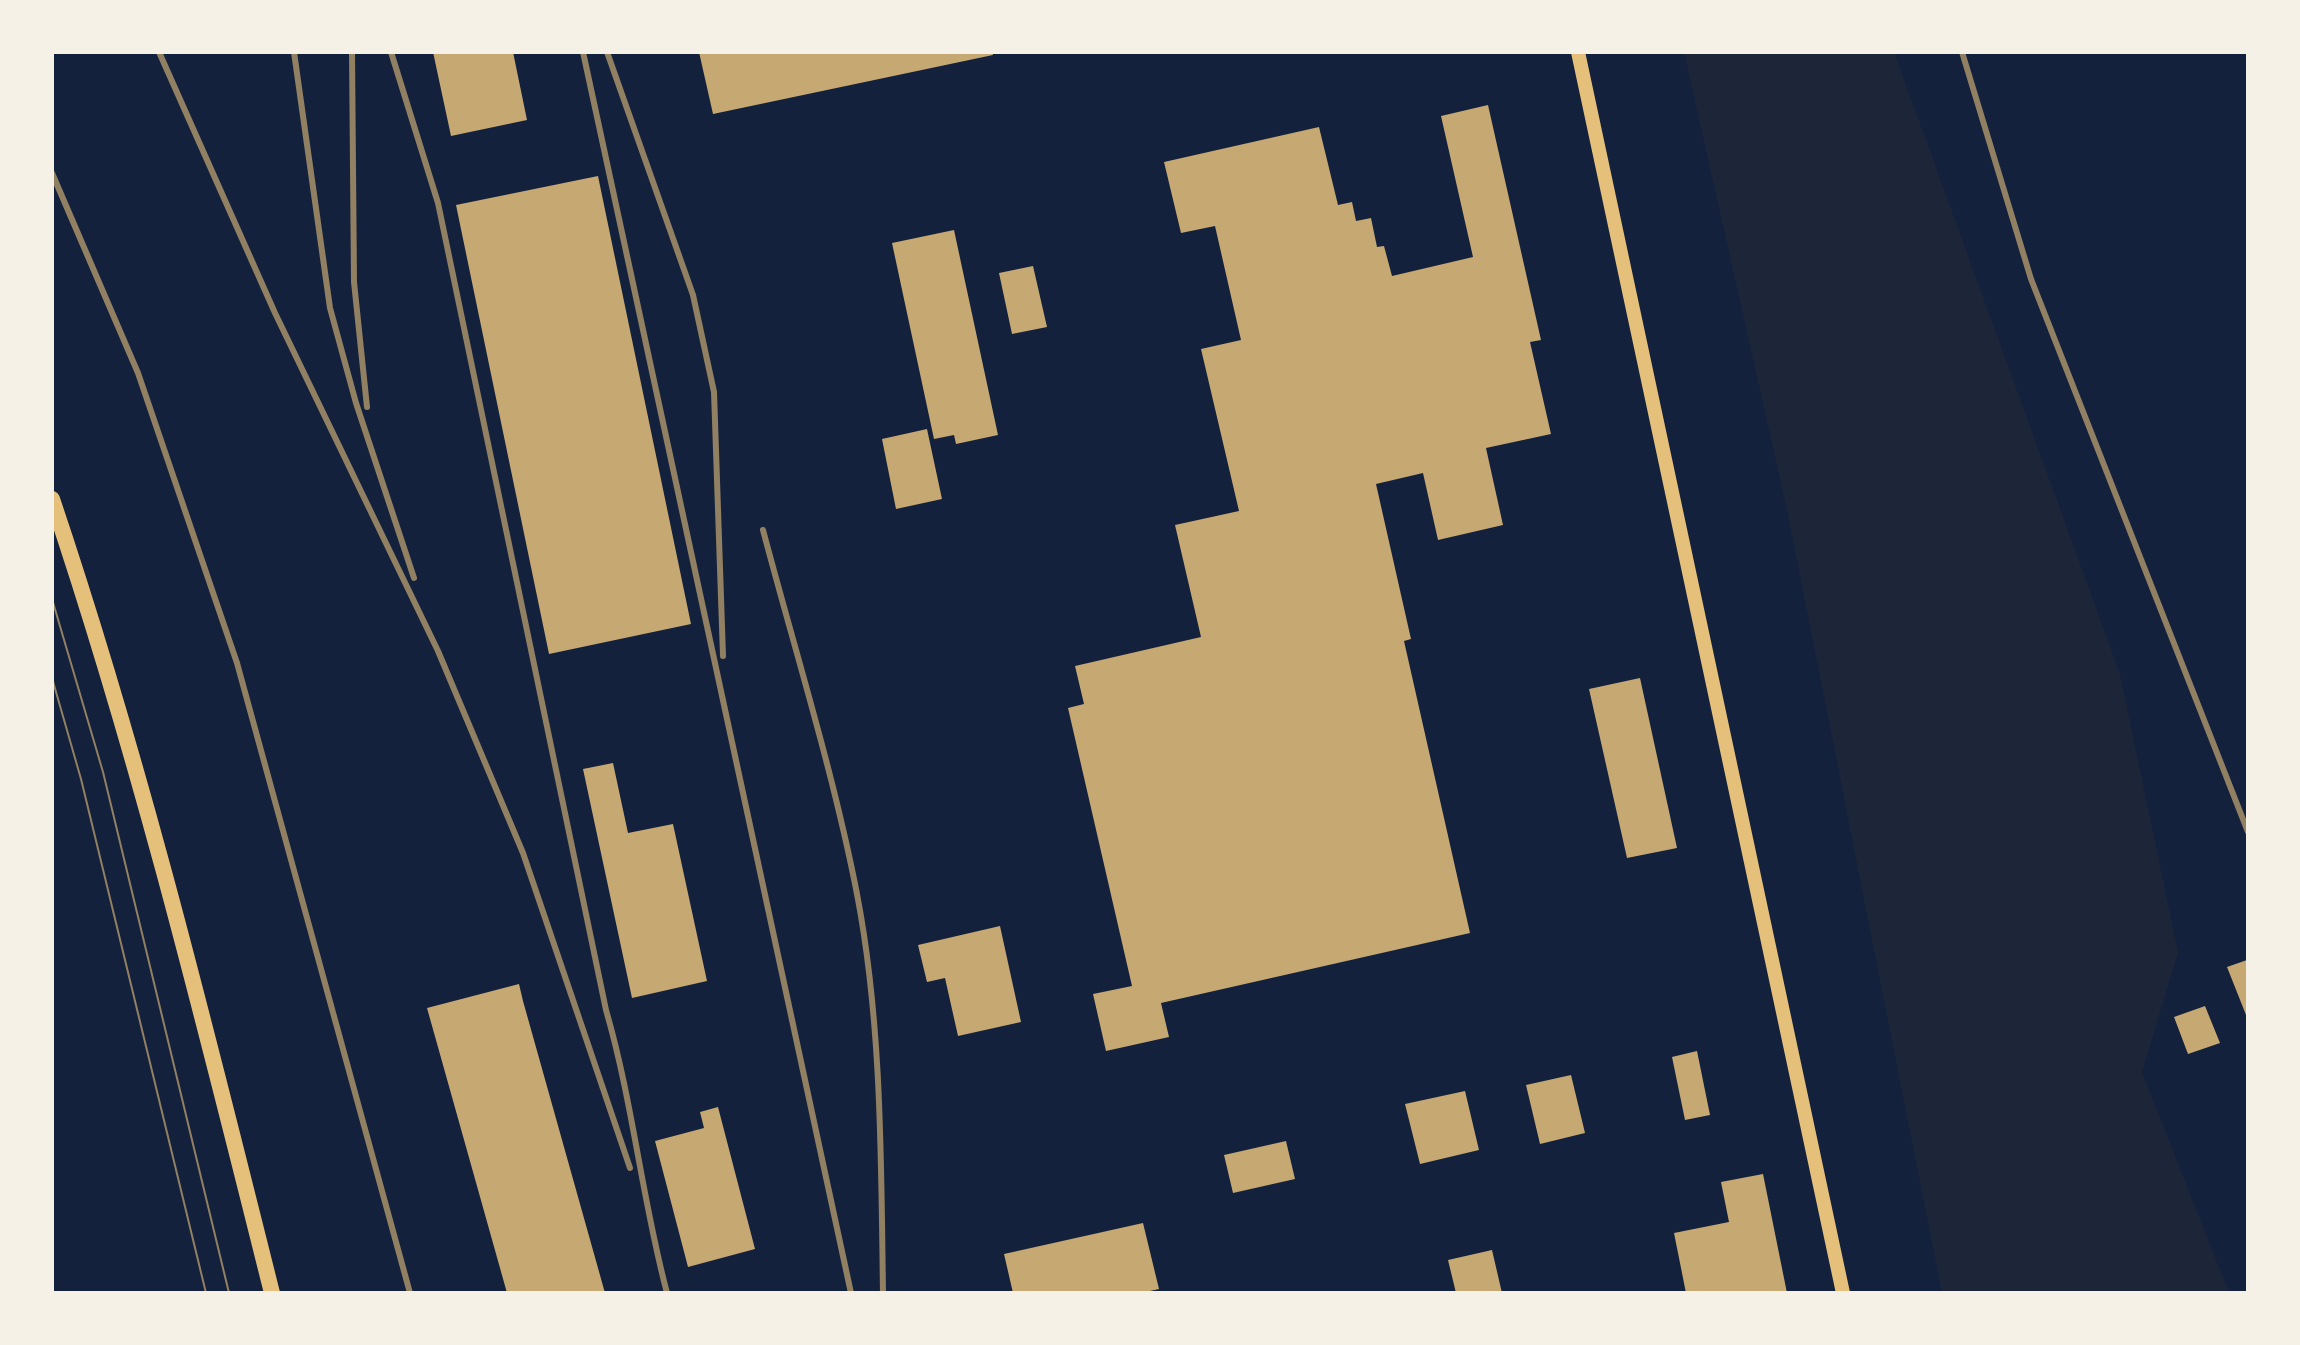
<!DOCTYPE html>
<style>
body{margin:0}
#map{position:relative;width:2300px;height:1345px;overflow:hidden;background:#14213d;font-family:Inter,sans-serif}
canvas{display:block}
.frame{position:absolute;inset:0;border:54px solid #f6f1e7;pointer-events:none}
</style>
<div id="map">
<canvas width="2300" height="1345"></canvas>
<div class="frame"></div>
</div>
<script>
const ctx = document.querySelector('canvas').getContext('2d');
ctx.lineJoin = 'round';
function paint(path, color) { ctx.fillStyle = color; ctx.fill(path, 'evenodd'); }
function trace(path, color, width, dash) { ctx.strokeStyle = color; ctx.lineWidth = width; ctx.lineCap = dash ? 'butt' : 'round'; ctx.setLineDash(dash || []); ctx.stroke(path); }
paint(new Path2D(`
 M 1684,52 L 1894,52 L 2120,674 L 2178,952 L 2142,1072 L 2229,1293 L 1942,1293 L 1787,510 Z`), '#1d2539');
paint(new Path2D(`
 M 433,52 L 513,52 L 527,120 L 451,136 Z
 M 699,52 L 992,52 L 993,55 L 713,114 Z
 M 1488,105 L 1541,340 L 1530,342 L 1551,434 L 1486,448 L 1503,525 L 1438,540 L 1423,473 L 1376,484 L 1411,639 L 1404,641 L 1470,933 L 1161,1003 L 1169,1037 L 1106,1051 L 1093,994 L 1132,986 L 1068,708 L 1084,704 L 1075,666 L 1201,637 L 1175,525 L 1239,511 L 1201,349 L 1241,340 L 1215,226 L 1181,233 L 1164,162 L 1319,127 L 1338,205 L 1352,202 L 1356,221 L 1371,218 L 1377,247 L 1384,246 L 1392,276 L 1473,257 L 1441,116 Z
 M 598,176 L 691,624 L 549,654 L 456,205 Z
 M 954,230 L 998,435 L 956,444 L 954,435 L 934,439 L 892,243 Z
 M 1033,266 L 1047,327 L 1012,334 L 999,273 Z
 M 927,429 L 942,499 L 896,509 L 882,439 Z
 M 1640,678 L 1677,848 L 1627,858 L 1589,689 Z
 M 613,763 L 628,833 L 673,824 L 707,981 L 632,998 L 583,769 Z
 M 1000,926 L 1021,1022 L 958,1036 L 945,978 L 927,982 L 918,945 Z
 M 2247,960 L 2248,963 L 2248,1020 L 2227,967 Z
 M 519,984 L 523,1001 L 605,1293 L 507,1293 L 427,1008 Z
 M 2205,1006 L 2220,1043 L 2188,1054 L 2174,1017 Z
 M 1697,1051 L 1710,1115 L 1685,1120 L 1672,1057 Z
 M 1571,1075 L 1585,1133 L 1540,1144 L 1526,1085 Z
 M 1465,1091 L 1479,1150 L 1420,1164 L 1405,1104 Z
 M 718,1107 L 755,1249 L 688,1267 L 655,1141 L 704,1128 L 700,1112 Z
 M 1286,1141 L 1295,1179 L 1233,1193 L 1224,1155 Z
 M 1763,1174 L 1787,1293 L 1686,1293 L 1674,1233 L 1729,1222 L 1721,1182 Z
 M 1143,1223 L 1159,1289 L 1141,1293 L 1013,1293 L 1004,1254 Z
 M 1492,1250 L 1502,1293 L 1456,1293 L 1448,1260 Z`), '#c6a872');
trace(new Path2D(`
 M 1578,52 L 1843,1293`), '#e5c07b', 14);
trace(new Path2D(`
 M 52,499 C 140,760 205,1026 272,1293`), '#e5c07b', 16);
trace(new Path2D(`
 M 52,599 L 103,772 L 229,1293
 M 52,678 L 81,779 L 206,1293`), '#918062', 2);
trace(new Path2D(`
 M 159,52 L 275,313 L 438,651 L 523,853 L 630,1168
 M 294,52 L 330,308 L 356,403 L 414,578
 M 352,52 L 354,282 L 367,407
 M 391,52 L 438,203 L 606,1010 C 633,1103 642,1200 667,1293
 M 583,52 L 851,1293
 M 607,52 L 693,295 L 714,392 L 723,656
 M 1962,52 L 2031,279 L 2248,832
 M 52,173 L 138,373 L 237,663 L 410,1293
 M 763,530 C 795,651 833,771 857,894 C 882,1024 881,1161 883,1293`), '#918062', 6);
</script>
